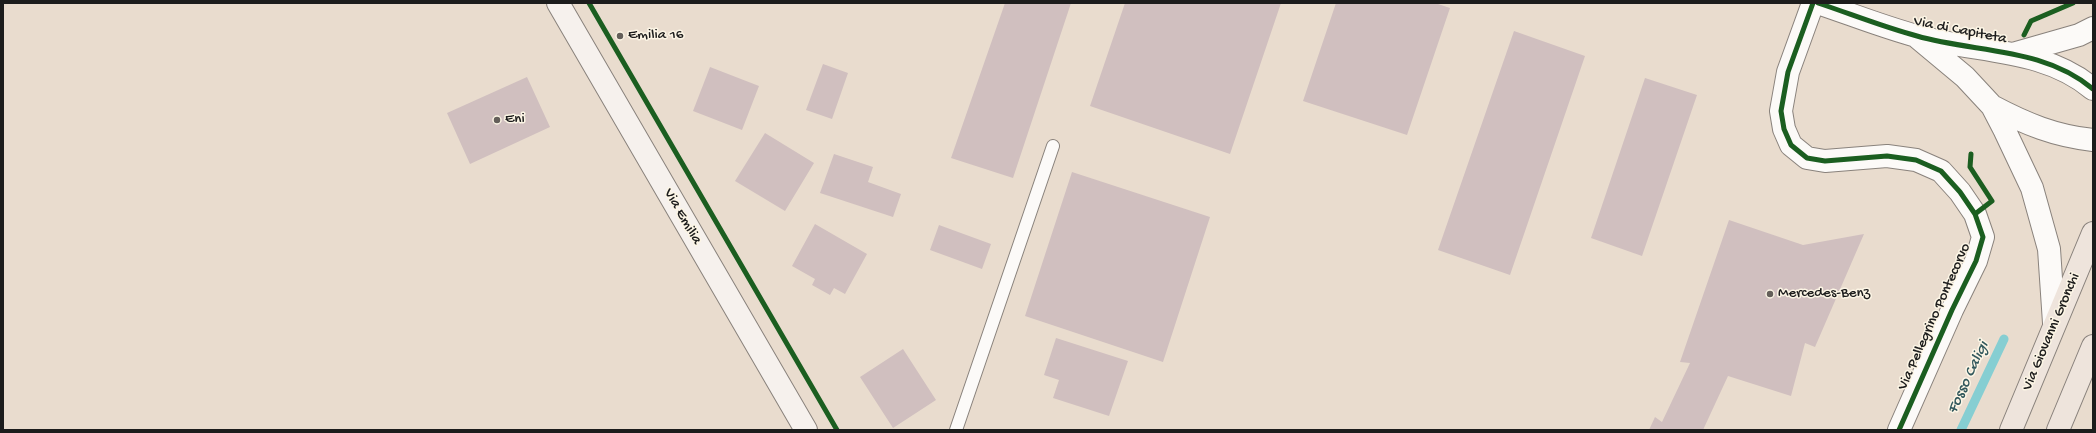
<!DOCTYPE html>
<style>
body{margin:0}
#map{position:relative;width:2096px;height:433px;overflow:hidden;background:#e9dcce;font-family:"Gochi Hand",sans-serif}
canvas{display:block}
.frame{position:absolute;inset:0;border:4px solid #1c1c1c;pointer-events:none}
</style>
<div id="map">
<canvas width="2096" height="433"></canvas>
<div class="frame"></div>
</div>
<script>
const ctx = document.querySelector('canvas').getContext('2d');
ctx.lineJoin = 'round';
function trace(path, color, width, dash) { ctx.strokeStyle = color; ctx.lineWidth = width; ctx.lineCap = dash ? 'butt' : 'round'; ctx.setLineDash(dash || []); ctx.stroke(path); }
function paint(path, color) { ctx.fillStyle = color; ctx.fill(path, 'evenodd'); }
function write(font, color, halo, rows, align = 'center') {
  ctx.font = font + ' "Gochi Hand",sans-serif'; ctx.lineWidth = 3; ctx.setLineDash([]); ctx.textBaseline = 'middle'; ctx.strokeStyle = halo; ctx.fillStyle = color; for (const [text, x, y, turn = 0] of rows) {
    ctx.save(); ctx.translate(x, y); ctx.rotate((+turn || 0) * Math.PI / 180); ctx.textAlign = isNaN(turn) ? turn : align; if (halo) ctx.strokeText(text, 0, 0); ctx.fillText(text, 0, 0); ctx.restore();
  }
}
trace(new Path2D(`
 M 1961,430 L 2004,339`), '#86ced2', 9);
paint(new Path2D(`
 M 1005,3 L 1071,3 L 1013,178 L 951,158 Z
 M 1125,3 L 1281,3 L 1230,154 L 1090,106 Z
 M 1336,3 L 1435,3 L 1450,8 L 1407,135 L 1303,101 Z
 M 1514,31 L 1585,56 L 1510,275 L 1438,250 Z
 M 823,64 L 848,73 L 832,119 L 806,110 Z
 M 710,67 L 759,86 L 742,130 L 693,111 Z
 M 527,77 L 550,127 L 470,164 L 447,113 Z
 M 1645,78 L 1697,95 L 1642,256 L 1591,238 Z
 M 765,133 L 814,163 L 785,211 L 735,181 Z
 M 834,154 L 873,167 L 868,182 L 901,194 L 893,217 L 820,193 Z
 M 1072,172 L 1210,217 L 1163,362 L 1025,316 Z
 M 1729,220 L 1803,245 L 1864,234 L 1815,347 L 1805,343 L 1791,396 L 1728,376 L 1703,430 L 1649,430 L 1655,417 L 1662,422 L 1690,363 L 1680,362 Z
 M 815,224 L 867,254 L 845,294 L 834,288 L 830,295 L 812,285 L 815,279 L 792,266 Z
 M 939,225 L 991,244 L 982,269 L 930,250 Z
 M 1056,338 L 1128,361 L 1109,416 L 1053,398 L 1059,380 L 1044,375 Z
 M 903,349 L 936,400 L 893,428 L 860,377 Z`), '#d0bfbf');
const lane = new Path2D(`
 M 956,430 L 1053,146`);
const street = new Path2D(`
 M 1813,3 L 1788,72 L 1781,111 L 1784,129 L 1791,145 L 1807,158 L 1825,161 L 1887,156 L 1916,160 L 1941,171 L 1960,192 L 1975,214 L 1983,237 L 1976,261 L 1952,310 L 1899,430
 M 1818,3 C 1851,14 1883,27 1917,36 C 1976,53 2043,47 2093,89
 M 1917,37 L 1965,77 L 1992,106 L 2005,131 L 2032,188 L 2049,249 L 2054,323
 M 2016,53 L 2079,35 L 2093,28
 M 1992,106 C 2026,124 2055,136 2093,140`);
const secondary = new Path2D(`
 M 558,3 L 806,430`);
const primary = new Path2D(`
 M 2011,430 L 2093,233
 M 2058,430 L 2093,346`);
trace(lane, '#89827c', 14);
trace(street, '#89827c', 24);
trace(secondary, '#89827c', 24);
trace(primary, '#89827c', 24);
trace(lane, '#fcfaf8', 12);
trace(street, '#fcfaf8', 22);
trace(secondary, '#f6f1ed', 22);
trace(primary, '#eee4dc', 22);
trace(new Path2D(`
 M 589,3 L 837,430
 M 1813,3 L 1788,72 L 1781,111 L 1784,129 L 1791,145 L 1807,158 L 1825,161 L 1887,156 L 1916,160 L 1941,171 L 1960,192 L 1975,214 L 1983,237 L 1976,261 L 1952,310 L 1899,430
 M 1818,3 C 1851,14 1883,27 1917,36 C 1976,53 2043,47 2093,89
 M 2024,35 L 2031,21 L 2073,3
 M 1971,154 L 1970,167 L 1992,201 L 1975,214`), '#1b5e20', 5);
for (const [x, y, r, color] of [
 [620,36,4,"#645f5a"],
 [497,120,4,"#645f5a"],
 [1770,294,4,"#645f5a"]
]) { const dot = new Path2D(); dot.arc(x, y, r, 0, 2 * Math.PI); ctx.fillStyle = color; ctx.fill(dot); trace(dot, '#fcf5e5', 1.5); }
write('15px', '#1c1c1c', '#fcf5e5', [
 ["Via di Capiteta",1960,31,11],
 ["Via Emilia",682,217,60],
 ["Via Pellegrino Pontecorvo",1935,317,-66],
 ["Via Giovanni Gronchi",2052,332,-67]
]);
write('15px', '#1c1c1c', '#fcf5e5', [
 ["Emilia 16",628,36],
 ["Eni",505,120],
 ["Mercedes-Benz",1778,294]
], 'left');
write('italic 16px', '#32585c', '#fcf5e5', [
 ["Fosso Caligi",1969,378,-65]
]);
</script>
